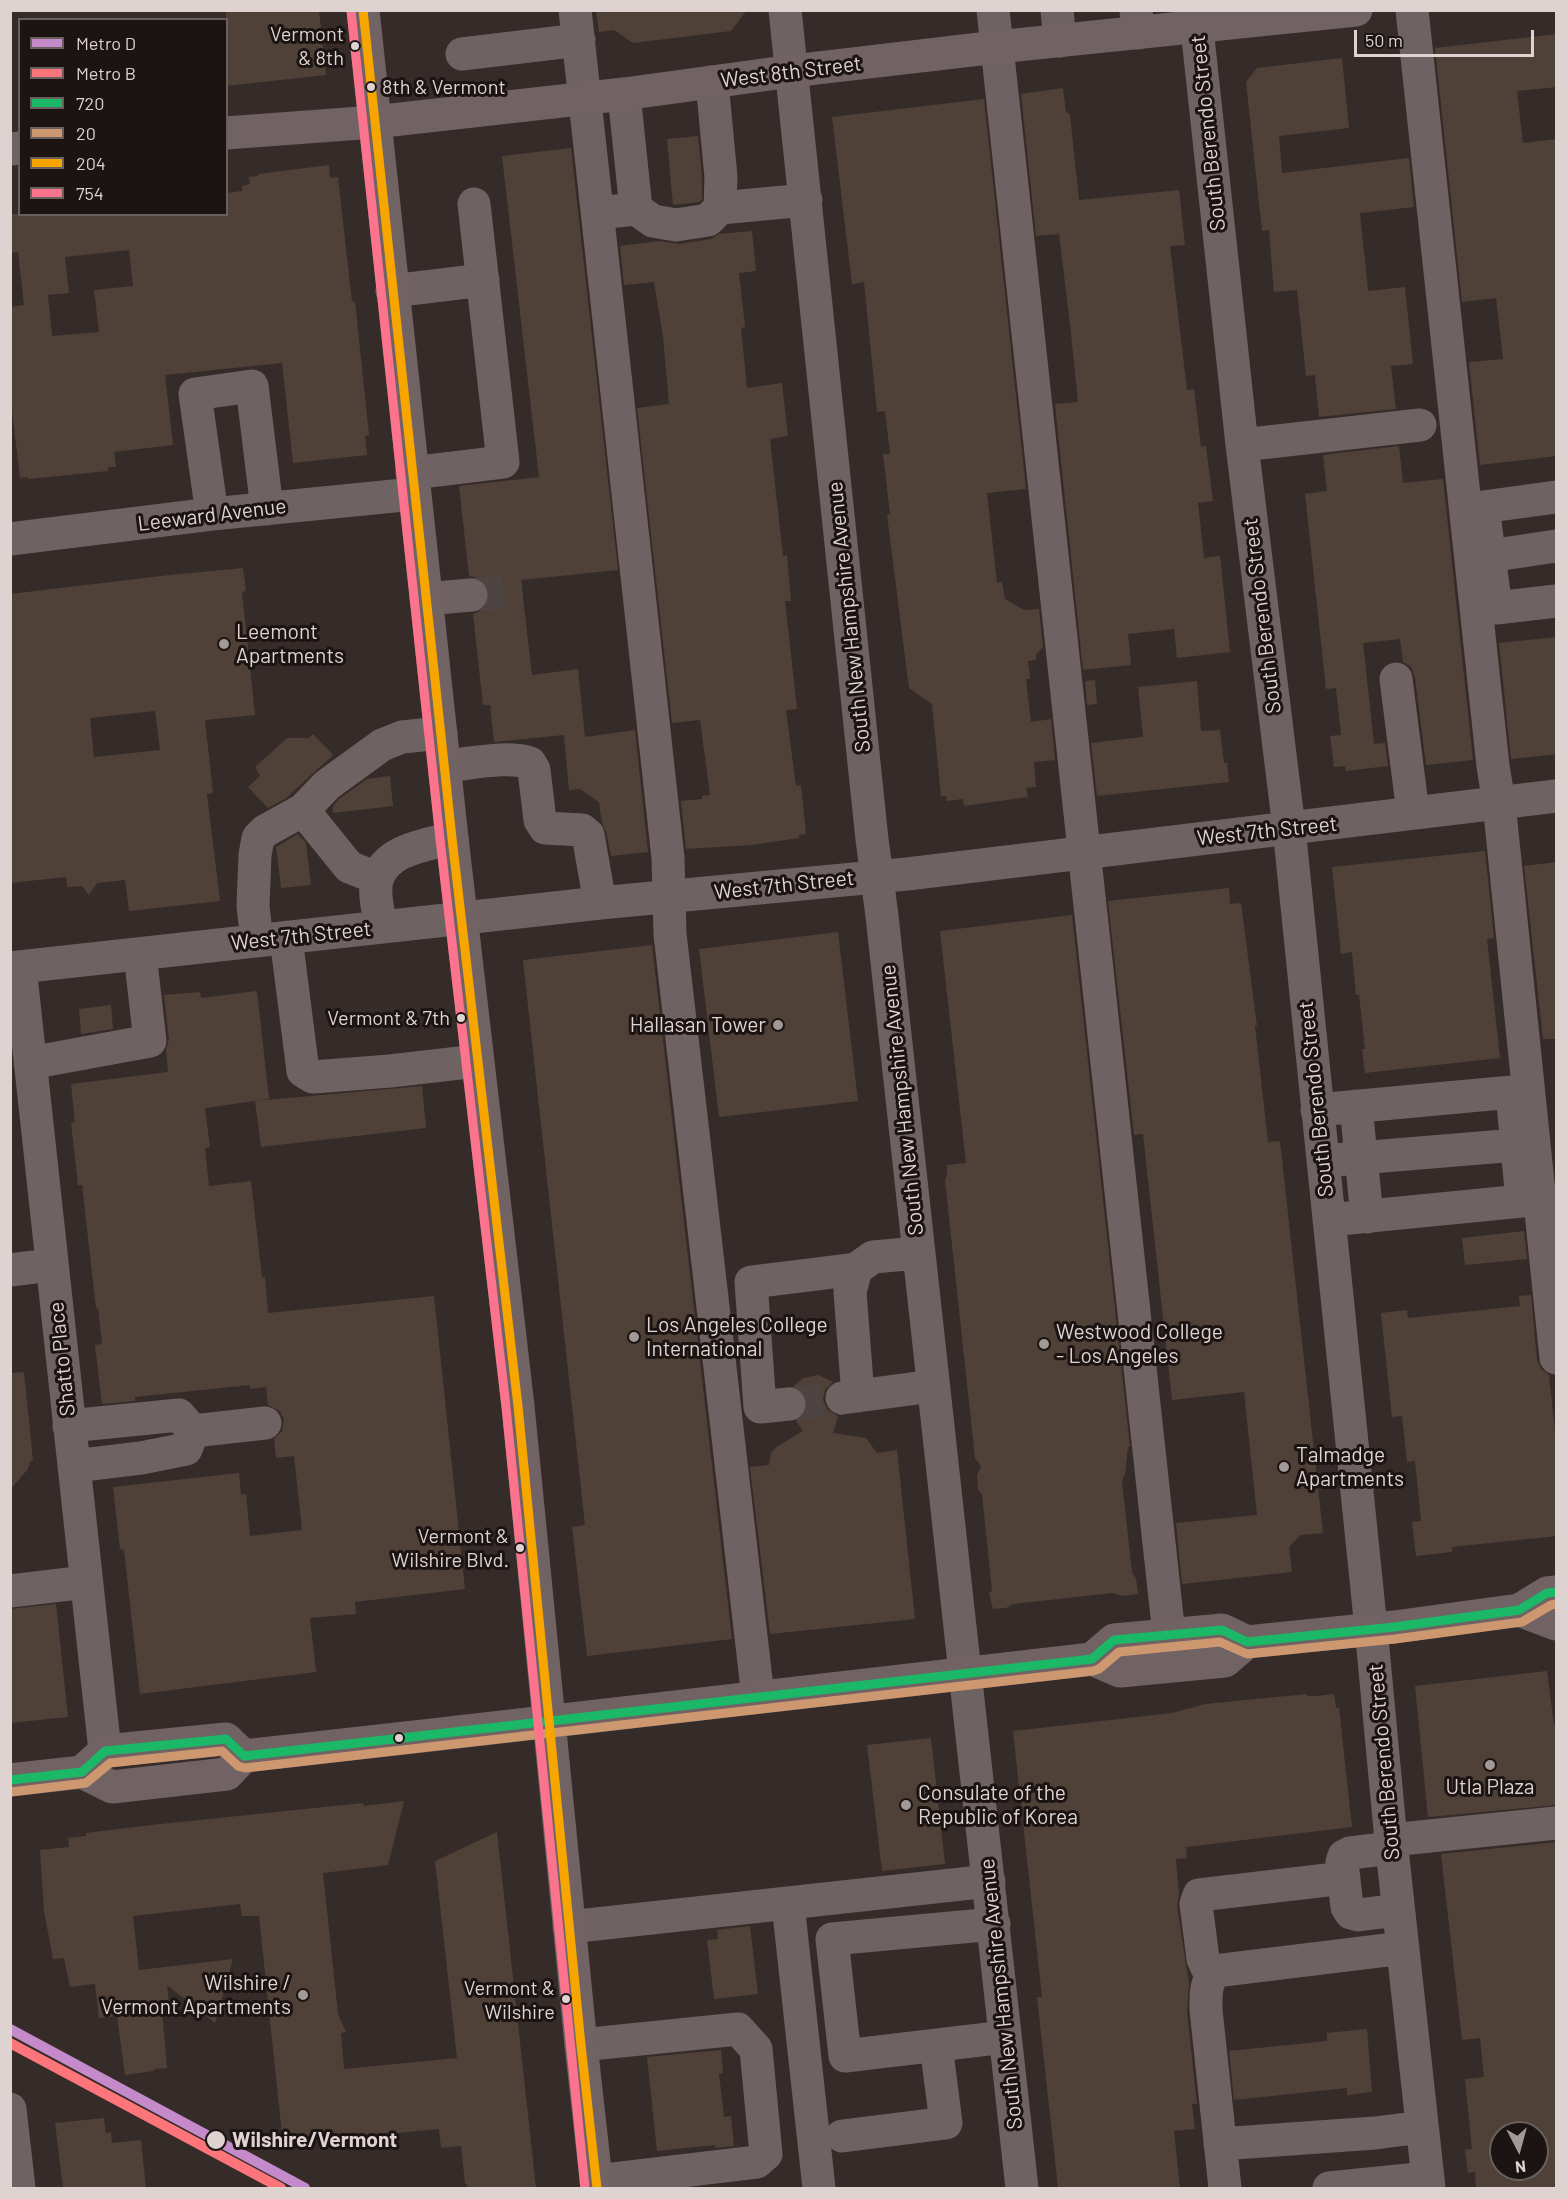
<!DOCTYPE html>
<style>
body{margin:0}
#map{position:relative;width:1567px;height:2199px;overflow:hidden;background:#352c2a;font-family:Barlow,sans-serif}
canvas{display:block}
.frame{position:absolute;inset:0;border:12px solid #ded3d0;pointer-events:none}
.legend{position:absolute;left:18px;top:18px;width:210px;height:198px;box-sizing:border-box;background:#1b1412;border:2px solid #69605e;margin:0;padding:8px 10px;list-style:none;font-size:18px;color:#ded3d0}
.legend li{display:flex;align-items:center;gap:12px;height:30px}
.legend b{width:30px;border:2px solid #69605e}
.north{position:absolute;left:1489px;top:2121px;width:60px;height:60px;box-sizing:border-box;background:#1b1412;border:2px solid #69605e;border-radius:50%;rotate:174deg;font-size:16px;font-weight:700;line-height:24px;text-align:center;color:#ded3d0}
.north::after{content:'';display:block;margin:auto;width:21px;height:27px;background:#a39996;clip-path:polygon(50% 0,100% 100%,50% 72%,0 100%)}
.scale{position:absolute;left:1354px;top:30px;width:180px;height:27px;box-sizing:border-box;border:3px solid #ded3d0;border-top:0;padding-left:8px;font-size:18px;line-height:21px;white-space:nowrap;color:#ded3d0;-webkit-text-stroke:4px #1b1412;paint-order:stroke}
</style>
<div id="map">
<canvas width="1567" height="2199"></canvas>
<div class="frame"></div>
<ul class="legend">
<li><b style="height:8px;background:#c48ac9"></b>Metro D</li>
<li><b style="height:8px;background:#fc757a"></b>Metro B</li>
<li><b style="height:8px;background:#1ab867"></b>720</li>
<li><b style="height:8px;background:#cd976f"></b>20</li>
<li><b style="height:8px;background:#f7a600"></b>204</li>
<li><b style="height:8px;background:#fc738d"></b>754</li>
</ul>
<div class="north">N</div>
<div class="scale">50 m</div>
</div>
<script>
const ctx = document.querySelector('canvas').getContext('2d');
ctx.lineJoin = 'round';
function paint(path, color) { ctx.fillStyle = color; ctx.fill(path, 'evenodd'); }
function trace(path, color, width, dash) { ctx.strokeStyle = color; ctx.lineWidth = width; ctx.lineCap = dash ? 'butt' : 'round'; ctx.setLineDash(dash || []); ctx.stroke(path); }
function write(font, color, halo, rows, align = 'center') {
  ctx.font = font + ' Barlow,sans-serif'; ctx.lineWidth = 6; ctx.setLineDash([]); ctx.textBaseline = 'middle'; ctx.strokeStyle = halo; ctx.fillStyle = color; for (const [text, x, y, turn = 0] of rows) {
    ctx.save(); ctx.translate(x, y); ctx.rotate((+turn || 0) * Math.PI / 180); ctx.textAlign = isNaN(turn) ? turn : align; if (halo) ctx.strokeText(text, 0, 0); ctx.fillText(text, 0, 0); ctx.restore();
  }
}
paint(new Path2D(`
 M 226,10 L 319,10 L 326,75 L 226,86 Z
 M 596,10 L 747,10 L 731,31 L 633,43 L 614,30 L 599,32 Z
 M 1557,34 L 1557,87 L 1517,91 L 1523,143 L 1557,139 L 1557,456 L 1480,465 L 1469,362 L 1503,359 L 1496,298 L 1462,302 L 1435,48 Z
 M 1342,58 L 1349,128 L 1279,136 L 1282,173 L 1409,158 L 1414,207 L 1360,213 L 1368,291 L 1405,287 L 1413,364 L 1391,366 L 1396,409 L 1319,417 L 1315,375 L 1306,376 L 1297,290 L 1274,292 L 1269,230 L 1262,231 L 1246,82 L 1257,68 Z
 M 1063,88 L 1066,112 L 1070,115 L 1079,200 L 1179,190 L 1185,245 L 1170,246 L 1187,390 L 1194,389 L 1201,447 L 1206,446 L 1210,478 L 1213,501 L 1198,503 L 1204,558 L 1220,556 L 1230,652 L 1177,658 L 1174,629 L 1128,634 L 1131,665 L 1083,670 L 1055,404 L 1078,402 L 1070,324 L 1059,234 L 1036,236 L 1021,94 Z
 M 984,99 L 1026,489 L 987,493 L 997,583 L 1002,582 L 1005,599 L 1024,610 L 1039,609 L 1043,647 L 1036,654 L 1036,660 L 1028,661 L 1030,679 L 1026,679 L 1031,722 L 1051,719 L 1055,760 L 1034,762 L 1036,787 L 1026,788 L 1028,797 L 964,806 L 963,799 L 947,801 L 946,796 L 941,796 L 932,704 L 909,688 L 887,515 L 890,514 L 883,454 L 890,454 L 885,411 L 877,412 L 864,282 L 852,284 L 832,117 Z
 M 698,136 L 702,178 L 702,200 L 699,202 L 673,205 L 667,139 Z
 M 571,148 L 618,570 L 521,580 L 532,675 L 578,669 L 585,737 L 635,730 L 648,852 L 611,856 L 606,832 L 602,823 L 599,802 L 580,789 L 569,790 L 564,735 L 494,742 L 490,705 L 483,705 L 473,614 L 481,611 L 488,603 L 490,593 L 487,585 L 479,578 L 469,576 L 459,486 L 539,477 L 502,156 Z
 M 329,165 L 330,178 L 338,177 L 352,302 L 355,301 L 369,435 L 365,436 L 367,455 L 293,463 L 282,363 L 165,375 L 173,445 L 114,452 L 116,467 L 108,467 L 108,471 L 28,479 L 28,477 L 20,478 L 10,394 L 10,307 L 24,305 L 18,252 L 10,253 L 10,214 L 226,214 L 226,193 L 242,191 L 242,186 L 250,184 L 249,177 L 258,176 L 258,174 ZM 129,250 L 133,286 L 94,290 L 99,332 L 52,336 L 48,295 L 69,293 L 65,257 Z
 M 752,231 L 756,271 L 739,273 L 745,327 L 741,328 L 747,388 L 782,383 L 788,436 L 770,439 L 783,556 L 787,555 L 791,601 L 785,601 L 797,709 L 786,710 L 796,786 L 801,785 L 806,834 L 799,835 L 799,838 L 751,845 L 686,849 L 681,801 L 702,799 L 702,796 L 710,795 L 700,720 L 672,723 L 637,408 L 669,404 L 663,336 L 654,282 L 624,285 L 620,246 L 659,241 L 679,244 L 711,239 L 719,234 Z
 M 1399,446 L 1403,483 L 1443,479 L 1473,760 L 1426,765 L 1415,677 L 1411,667 L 1403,662 L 1400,639 L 1363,643 L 1374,744 L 1385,743 L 1388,766 L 1346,771 L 1345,766 L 1334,767 L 1330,736 L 1341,735 L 1336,688 L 1326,689 L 1305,494 L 1327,491 L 1323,455 Z
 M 243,568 L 246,591 L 242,592 L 255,715 L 205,720 L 213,793 L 207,794 L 220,901 L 129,911 L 125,880 L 97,883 L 89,895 L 82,886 L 67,887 L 66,877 L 10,883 L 10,594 L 170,575 ZM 155,711 L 160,750 L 94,757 L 90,718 Z
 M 1557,637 L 1557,754 L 1511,759 L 1499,643 Z
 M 1095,680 L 1097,704 L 1087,705 L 1085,681 Z
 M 1197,681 L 1201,731 L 1220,730 L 1224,763 L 1227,763 L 1229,782 L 1097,796 L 1091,743 L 1143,737 L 1138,687 Z
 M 313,734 L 333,755 L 285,799 L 268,808 L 248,787 L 260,776 L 255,767 L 287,738 L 309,738 Z
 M 390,776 L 393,806 L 333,813 L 333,806 L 339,799 L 367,779 Z
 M 298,834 L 306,843 L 311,885 L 281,888 L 276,847 Z
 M 1485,851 L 1494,938 L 1487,939 L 1500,1058 L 1365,1073 L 1362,1049 L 1365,1049 L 1359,995 L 1356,995 L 1352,952 L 1341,954 L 1332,867 Z
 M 1557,862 L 1557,1039 L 1543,1039 L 1524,866 Z
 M 1229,888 L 1230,904 L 1241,903 L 1257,1026 L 1255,1026 L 1268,1142 L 1280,1141 L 1323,1533 L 1300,1535 L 1289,1547 L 1292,1572 L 1182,1584 L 1176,1523 L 1257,1515 L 1244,1392 L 1172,1400 L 1143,1134 L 1134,1135 L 1108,901 Z
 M 1072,915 L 1130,1447 L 1128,1447 L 1125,1474 L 1122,1481 L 1132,1573 L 1136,1578 L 1138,1594 L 1122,1596 L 1113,1593 L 1013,1604 L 1006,1608 L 993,1609 L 989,1593 L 992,1591 L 982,1494 L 978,1490 L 977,1475 L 981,1466 L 975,1458 L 945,1180 L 947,1175 L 947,1165 L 966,1163 L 940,931 Z
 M 838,932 L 858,1101 L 719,1117 L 699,949 Z
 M 652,945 L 732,1639 L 587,1656 L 572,1527 L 585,1525 L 523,960 Z
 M 257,991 L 269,1099 L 205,1108 L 210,1147 L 205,1148 L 209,1186 L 251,1181 L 262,1277 L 265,1277 L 268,1313 L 434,1296 L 465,1589 L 355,1602 L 356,1614 L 310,1618 L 316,1672 L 140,1694 L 124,1550 L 120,1549 L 113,1487 L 239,1473 L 241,1495 L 246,1494 L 250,1536 L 302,1530 L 294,1456 L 276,1458 L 274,1439 L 282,1431 L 284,1420 L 280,1411 L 268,1405 L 266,1387 L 250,1389 L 250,1385 L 135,1397 L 135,1401 L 102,1404 L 95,1345 L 102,1344 L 98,1307 L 96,1308 L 82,1185 L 78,1185 L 71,1123 L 75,1122 L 71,1084 L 168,1072 L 166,1050 L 169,1039 L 164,995 L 200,992 L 201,998 Z
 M 111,1005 L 113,1029 L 81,1034 L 79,1009 Z
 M 422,1086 L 426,1128 L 261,1147 L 255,1101 Z
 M 1524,1231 L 1527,1259 L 1465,1265 L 1462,1238 Z
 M 1531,1295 L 1537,1360 L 1541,1369 L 1549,1375 L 1557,1450 L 1557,1536 L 1452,1547 L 1452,1552 L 1416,1556 L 1412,1522 L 1421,1521 L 1415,1461 L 1407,1462 L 1402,1416 L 1392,1417 L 1381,1313 L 1407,1310 L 1408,1318 L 1520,1306 L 1519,1296 Z
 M 24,1372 L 33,1461 L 30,1461 L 28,1469 L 10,1490 L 10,1373 Z
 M 818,1375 L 833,1382 L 825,1390 L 823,1400 L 828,1410 L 838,1416 L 833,1433 L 866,1438 L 877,1453 L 897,1450 L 915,1619 L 770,1634 L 750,1467 L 769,1465 L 771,1453 L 778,1446 L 803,1431 L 796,1421 L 806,1412 L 808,1401 L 804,1393 L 794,1386 L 803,1378 Z
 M 56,1604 L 68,1717 L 10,1723 L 10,1609 Z
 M 1547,1671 L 1554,1725 L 1557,1725 L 1557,1805 L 1428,1817 L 1415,1686 Z
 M 1307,1694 L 1307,1696 L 1316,1696 L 1334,1694 L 1336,1708 L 1339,1708 L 1352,1827 L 1186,1847 L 1187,1858 L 1176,1859 L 1179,1894 L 1177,1906 L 1189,1984 L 1187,2012 L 1197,2104 L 1192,2104 L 1195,2129 L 1174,2131 L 1180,2188 L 1058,2188 L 1037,1997 L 1042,1997 L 1013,1731 L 1172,1713 L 1205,1704 Z
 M 931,1738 L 945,1864 L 882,1871 L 867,1745 Z
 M 404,1801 L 388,1865 L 323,1873 L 338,2014 L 346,2032 L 341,2033 L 344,2069 L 457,2058 L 435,1861 L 497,1832 L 536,2188 L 468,2188 L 467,2184 L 465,2184 L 461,2146 L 441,2148 L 439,2129 L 283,2144 L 259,1916 L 242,1916 L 240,1904 L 133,1916 L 139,1970 L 233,1959 L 215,2023 L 167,1985 L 170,2010 L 162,2011 L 167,2068 L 154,2069 L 154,2071 L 125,2075 L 117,2016 L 99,2018 L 95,1984 L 70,1987 L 64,1958 L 53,1959 L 44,1911 L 40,1850 L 69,1847 L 68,1838 L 86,1836 L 86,1833 L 151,1825 L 363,1803 L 364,1806 Z
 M 1557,1842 L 1557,2188 L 1476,2188 L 1475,2172 L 1468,2173 L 1465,2150 L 1472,2149 L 1465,2079 L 1484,2077 L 1480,2038 L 1462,2040 L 1441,1854 ZM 1501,2133 L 1537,2133 L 1537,2169 L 1501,2169 Z
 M 750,1926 L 758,1994 L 714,1999 L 707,1940 L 718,1939 L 717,1930 Z
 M 1367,2029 L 1372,2092 L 1347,2095 L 1347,2088 L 1234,2100 L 1229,2051 L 1327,2041 L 1327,2033 Z
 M 721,2050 L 723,2073 L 719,2074 L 724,2117 L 731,2116 L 734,2146 L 715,2148 L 715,2145 L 657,2151 L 647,2057 Z
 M 104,2118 L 106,2133 L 111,2132 L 112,2143 L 141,2140 L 146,2188 L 63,2188 L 55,2123 Z`), '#4f4137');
trace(new Path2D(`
 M 471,595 L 522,590
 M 789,1404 L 842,1398`), '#4e4543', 33, [33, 16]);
trace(new Path2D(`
 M 575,10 L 668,858 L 670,934 L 758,1697
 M 785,10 L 872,839 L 882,916 C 927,1340 976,1764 1022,2188
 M 993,10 L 1169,1635
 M 1057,10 L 1060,41
 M 1136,10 L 1138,33
 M 1195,10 L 1242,445 L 1289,828 L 1371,1628 L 1391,1840 L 1429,2188
 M 1412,10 L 1493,766 L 1499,803 L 1556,1358
 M 462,54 L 579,40
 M 712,82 L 721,177 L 720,208
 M 624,94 L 636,209
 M 598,213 L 636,209 L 653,221 L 676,225 L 708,220 L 720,208 L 806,200
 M 392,291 L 483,280
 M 1242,445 L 1420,425
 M 412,473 L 503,462 L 474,204
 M 212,514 L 195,394 L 252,386 L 267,509
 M 10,539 L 212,514 L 414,494
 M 1488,545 L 1483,507 L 1556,497
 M 1556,546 L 1489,556 L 1496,608 L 1556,601
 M 426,599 L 471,595
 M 1396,679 L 1413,813
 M 445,766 C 470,764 507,755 530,763 L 534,770 L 540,820 L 545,828 L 582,830 L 588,835 L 600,903
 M 303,810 L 349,867 L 377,878
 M 381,927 C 379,913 373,894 377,880 C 386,849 427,845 452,838
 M 286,938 L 303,1071 L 313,1077 L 390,1071 L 477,1061
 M 257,941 L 253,906 L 255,855 L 258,838 L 265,831 L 303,810 L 327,785 L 382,745 L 402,737 L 441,733
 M 20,967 L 105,1751
 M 10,968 L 600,903 L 907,874 L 1556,796
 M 30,1063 L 150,1041 L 140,954
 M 1356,1106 L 1367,1217
 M 1317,1110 L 1512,1092 L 1522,1201 L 1329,1220
 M 1323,1161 L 1516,1145
 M 856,1269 L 850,1292 L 858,1396
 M 10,1270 L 52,1265
 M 842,1398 L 933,1386
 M 789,1404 L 760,1407 L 751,1282 L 856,1269 L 873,1257 L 918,1253
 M 69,1426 L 179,1415 L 193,1431 L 186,1449 L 141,1458 L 74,1466
 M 193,1431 L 265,1423
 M 10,1591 L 86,1582
 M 1391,1840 L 1556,1823
 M 1392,1848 L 1350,1853 L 1344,1856 L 1342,1862 L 1347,1907 L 1351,1913 L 1358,1915 L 1398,1910
 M 788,1904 L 819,2188
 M 994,1924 L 832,1939 L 845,2056 L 1005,2037
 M 569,1927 L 989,1881
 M 1211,1976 L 1203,1959 L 1196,1904 L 1199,1895 L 1344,1878
 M 581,2045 L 738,2029 L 756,2049 L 766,2154 L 757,2162 L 596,2181
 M 10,2109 L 19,2188
 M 842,2136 L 946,2123 L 936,2045
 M 1220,2144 L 1375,2133 L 1422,2127
 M 1225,2188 L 1206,2010 C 1206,1996 1205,1983 1215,1971 L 1403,1948
 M 1329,2188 L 1428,2178`), '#6f6263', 33);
trace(new Path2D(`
 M 363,10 L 452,838 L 518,1406 L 581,2045 L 597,2188
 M 226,133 L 374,122 L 624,94 L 792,71 L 997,47 L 1356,10
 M 10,149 L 20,148
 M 1519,1610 L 1556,1624
 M 1092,1659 L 1114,1640 L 1222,1630 L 1247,1642 L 1394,1627 L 1519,1610 L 1547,1593 L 1556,1592
 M 82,1772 L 105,1751 L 226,1739 L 244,1756
 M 10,1780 L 82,1772 L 112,1787 L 227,1774 L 244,1756 C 527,1725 810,1691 1092,1659 L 1120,1671 L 1225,1661 L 1247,1642`), '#716263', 33);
trace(new Path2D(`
 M 10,1780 L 82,1772 L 105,1751 L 226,1739 L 244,1756 L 1092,1659 L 1114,1640 L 1222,1630 L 1247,1642 L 1394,1627 L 1519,1610 L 1547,1593 L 1556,1592`), '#1ab867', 9);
trace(new Path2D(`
 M 11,1792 L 86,1783 L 110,1763 L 222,1751 L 238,1766 L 245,1768 L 1093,1671 L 1099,1669 L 1119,1652 L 1220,1642 L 1247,1654 L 1395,1639 L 1522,1622 L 1551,1605 L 1556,1604`), '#cd976f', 9);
trace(new Path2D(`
 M 363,10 L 452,838 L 518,1406 L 581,2045 L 597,2188`), '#f7a600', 9);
trace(new Path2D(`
 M 351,11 L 440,839 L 506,1407 L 585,2188`), '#fc738d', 9);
trace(new Path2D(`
 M 10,2029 L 305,2188`), '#c48ac9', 10);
trace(new Path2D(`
 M 10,2043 L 281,2188`), '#fc757a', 10);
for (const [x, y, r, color] of [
 [355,46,5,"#ded3d0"],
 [371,87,5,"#ded3d0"],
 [224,644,6,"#a39996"],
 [461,1018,5,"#ded3d0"],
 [778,1025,6,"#a39996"],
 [634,1337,6,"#a39996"],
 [1044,1344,6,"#a39996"],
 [1284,1467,6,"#a39996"],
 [520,1548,5,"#ded3d0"],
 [399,1738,5,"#ded3d0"],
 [1490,1765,6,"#a39996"],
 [906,1805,6,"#a39996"],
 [303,1995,6,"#a39996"],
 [566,1999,5,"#ded3d0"],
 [216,2140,10,"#ded3d0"]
]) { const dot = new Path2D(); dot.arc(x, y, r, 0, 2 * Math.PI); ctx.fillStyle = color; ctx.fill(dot); trace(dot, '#1b1412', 2); }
write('20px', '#ded3d0', '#1b1412', [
 ["Vermont",344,34],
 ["& 8th",344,58],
 ["8th & Vermont",382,87,"left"],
 ["Vermont & 7th",450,1018],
 ["Vermont &",509,1536],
 ["Wilshire Blvd.",509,1560],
 ["Vermont &",555,1988],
 ["Wilshire",555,2012]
], 'right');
write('21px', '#ded3d0', '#1b1412', [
 ["West 8th Street",791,72,-7],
 ["South Berendo Street",1208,133,-96],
 ["Leeward Avenue",212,515,-7],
 ["South Berendo Street",1262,616,-97],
 ["South New Hampshire Avenue",849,617,-96],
 ["West 7th Street",1267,831,-6],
 ["West 7th Street",784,885,-6],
 ["West 7th Street",301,936,-6],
 ["South Berendo Street",1316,1099,-96],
 ["South New Hampshire Avenue",902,1100,-96],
 ["Shatto Place",62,1359,-96],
 ["South Berendo Street",1384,1762,-95],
 ["South New Hampshire Avenue",1001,1994,-96]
]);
write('21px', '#ded3d0', '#1b1412', [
 ["Leemont",236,632],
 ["Apartments",236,656],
 ["Hallasan Tower",766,1025,"right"],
 ["Los Angeles College",646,1325],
 ["International",646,1349],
 ["Westwood College",1056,1332],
 ["- Los Angeles",1056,1356],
 ["Talmadge",1296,1455],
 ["Apartments",1296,1479],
 ["Utla Plaza",1490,1787,"center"],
 ["Consulate of the",918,1793],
 ["Republic of Korea",918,1817],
 ["Wilshire /",291,1983,"right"],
 ["Vermont Apartments",291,2007,"right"]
], 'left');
write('bold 21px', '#ded3d0', '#1b1412', [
 ["Wilshire/Vermont",232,2140]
], 'left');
</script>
